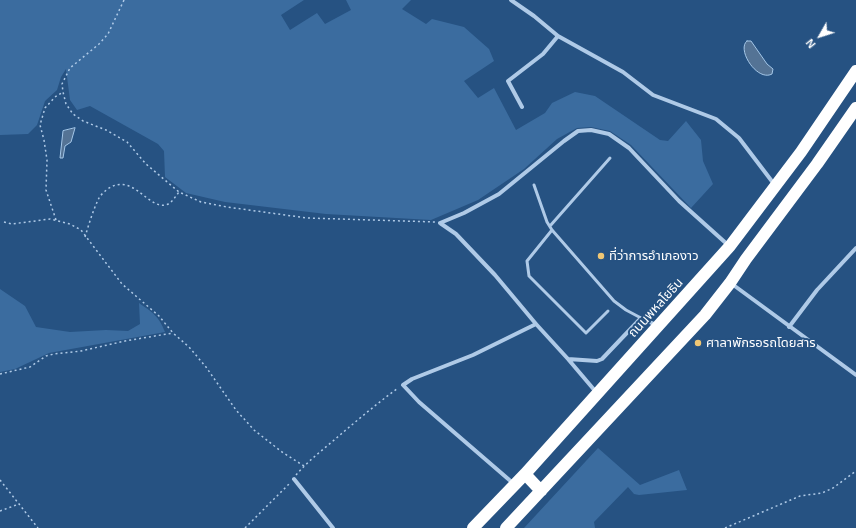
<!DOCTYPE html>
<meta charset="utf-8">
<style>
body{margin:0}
#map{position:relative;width:856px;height:528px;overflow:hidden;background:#265282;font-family:Arial,sans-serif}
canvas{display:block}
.north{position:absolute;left:800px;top:16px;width:40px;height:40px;-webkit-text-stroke:3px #265282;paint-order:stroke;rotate:231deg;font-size:11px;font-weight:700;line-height:16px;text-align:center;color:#fff}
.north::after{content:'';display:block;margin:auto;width:14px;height:18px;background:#fff;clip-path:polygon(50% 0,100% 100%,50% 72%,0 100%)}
</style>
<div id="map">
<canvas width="856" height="528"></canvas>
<div class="north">N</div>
</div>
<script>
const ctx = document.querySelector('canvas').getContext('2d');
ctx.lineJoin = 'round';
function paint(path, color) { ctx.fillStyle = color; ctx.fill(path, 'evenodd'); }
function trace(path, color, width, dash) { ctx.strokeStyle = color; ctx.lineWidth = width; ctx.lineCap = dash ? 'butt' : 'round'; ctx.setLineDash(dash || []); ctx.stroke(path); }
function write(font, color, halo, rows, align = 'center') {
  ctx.font = font + ' Arial,"Noto Sans Thai",sans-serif'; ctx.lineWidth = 4; ctx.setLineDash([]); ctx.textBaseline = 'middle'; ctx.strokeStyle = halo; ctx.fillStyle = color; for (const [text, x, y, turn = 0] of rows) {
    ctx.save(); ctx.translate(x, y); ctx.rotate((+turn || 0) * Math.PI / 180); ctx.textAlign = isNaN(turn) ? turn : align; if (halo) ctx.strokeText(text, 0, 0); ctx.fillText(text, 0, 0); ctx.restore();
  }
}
paint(new Path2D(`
 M 0,0 L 304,0 L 281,15 L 290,30 L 317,13 L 325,24 L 351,10 L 346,0 L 411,0 L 402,9 L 426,24 L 432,19 L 464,27 L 489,49 L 494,61 L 464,81 L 478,98 L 494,88 L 516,130 L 545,113 L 552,103 L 575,92 L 595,96 L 660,140 L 668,141 L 686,121 L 701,140 L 703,161 L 713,184 L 691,208 L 631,145 L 610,131 L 591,127 L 577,128 L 557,139 L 524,169 L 478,200 L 431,220 L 326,214 L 225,202 L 186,193 L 165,177 L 164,151 L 158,144 L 90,106 L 77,110 L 70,100 L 66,69 L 61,77 L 57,90 L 45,101 L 37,125 L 28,134 L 0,135 Z
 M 0,289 L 25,306 L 36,327 L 70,332 L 106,330 L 128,331 L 140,324 L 139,303 C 152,312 159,316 165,332 L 49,353 L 15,369 L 0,372 Z
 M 598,448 L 640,485 L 679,470 L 687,490 L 639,495 L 634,494 L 628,487 L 594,522 L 595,528 L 524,528 Z`), '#3b6c9f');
const water = new Path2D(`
 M 747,41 L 751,41 L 767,64 L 773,69 L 772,74 C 757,82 736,49 747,41 Z
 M 75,128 L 71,142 L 65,146 L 63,158 L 60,158 L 63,131 Z`);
paint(water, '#547395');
trace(water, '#a3c6e7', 1);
trace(new Path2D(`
 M 124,0 L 108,34 L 99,44 L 70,68 L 62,84 L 63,92 L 66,104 L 73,114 L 83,121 L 106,130 L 127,142 L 146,164 L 179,192 L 201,202 L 227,207 L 307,218 L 436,222
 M 56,220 L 46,190 L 47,160 L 44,140 L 40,125 L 45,108 L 55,97 L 63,92
 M 4,222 L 12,224 L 50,219 L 70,224 L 81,230 L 122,284 L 159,316 L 173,333 L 189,347 L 206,367 L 236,410 L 254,430 L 282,452 L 304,466
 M 85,237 C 89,224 93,210 99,198 C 102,193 108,188 113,186 C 135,177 149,209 166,205 C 172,203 175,197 179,192
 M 0,374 L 30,367 L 46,356 L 54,354 L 81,351 L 125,341 L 173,333
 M 296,475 C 307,462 320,452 333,441 C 354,423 375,405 398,388
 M 0,480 L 38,528
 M 0,511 L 19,504
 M 245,528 L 290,483
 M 725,528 L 800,496 L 822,493 L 833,488 L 856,471`), '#afcae7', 1.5, [2, 3]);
trace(new Path2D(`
 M 534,185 L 547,222 L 552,230 L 614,301 L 626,310 L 641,318
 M 550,226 L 610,158
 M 552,230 L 527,261 L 529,276 L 586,333 L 608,311`), '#afcae7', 3);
trace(new Path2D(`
 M 511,0 L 534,16 L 558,36 L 623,72 L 653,95 L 716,119 L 739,138 L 774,184
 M 522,107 L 508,81 L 543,54 L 558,36
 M 440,223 L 464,213 L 499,194 L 564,141 L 578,131 L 591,130 L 609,134 L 629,148 L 679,201 L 728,245
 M 440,223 L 456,234 L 495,275 L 536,324 L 568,359 L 596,392
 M 732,284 L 856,375
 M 789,327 L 817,290 L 856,248
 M 568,359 L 597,361 L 602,359 L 641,318 L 656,325
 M 294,479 L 333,528
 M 514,484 L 419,402 L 403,385 L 412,379 L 473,355 L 536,324`), '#afcae7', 4);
trace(new Path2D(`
 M 525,474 L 541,491
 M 473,528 L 525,474 L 730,246 L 801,152 L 856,71
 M 506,528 L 705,315 L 730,283 L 746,259 L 817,164 L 856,108`), '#fff', 12);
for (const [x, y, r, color] of [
 [601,256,4,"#f0c774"],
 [698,343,4,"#f0c774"]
]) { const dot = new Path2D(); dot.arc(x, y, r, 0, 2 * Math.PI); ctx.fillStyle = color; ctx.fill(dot); trace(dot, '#265282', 1.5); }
write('13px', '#fff', '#265282', [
 ["ที่ว่าการอำเภองาว",609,256],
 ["ศาลาพักรอรถโดยสาร",706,343]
], 'left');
write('13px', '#fff', '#265282', [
 ["ถนนพหลโยธิน",656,308,-48]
]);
</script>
